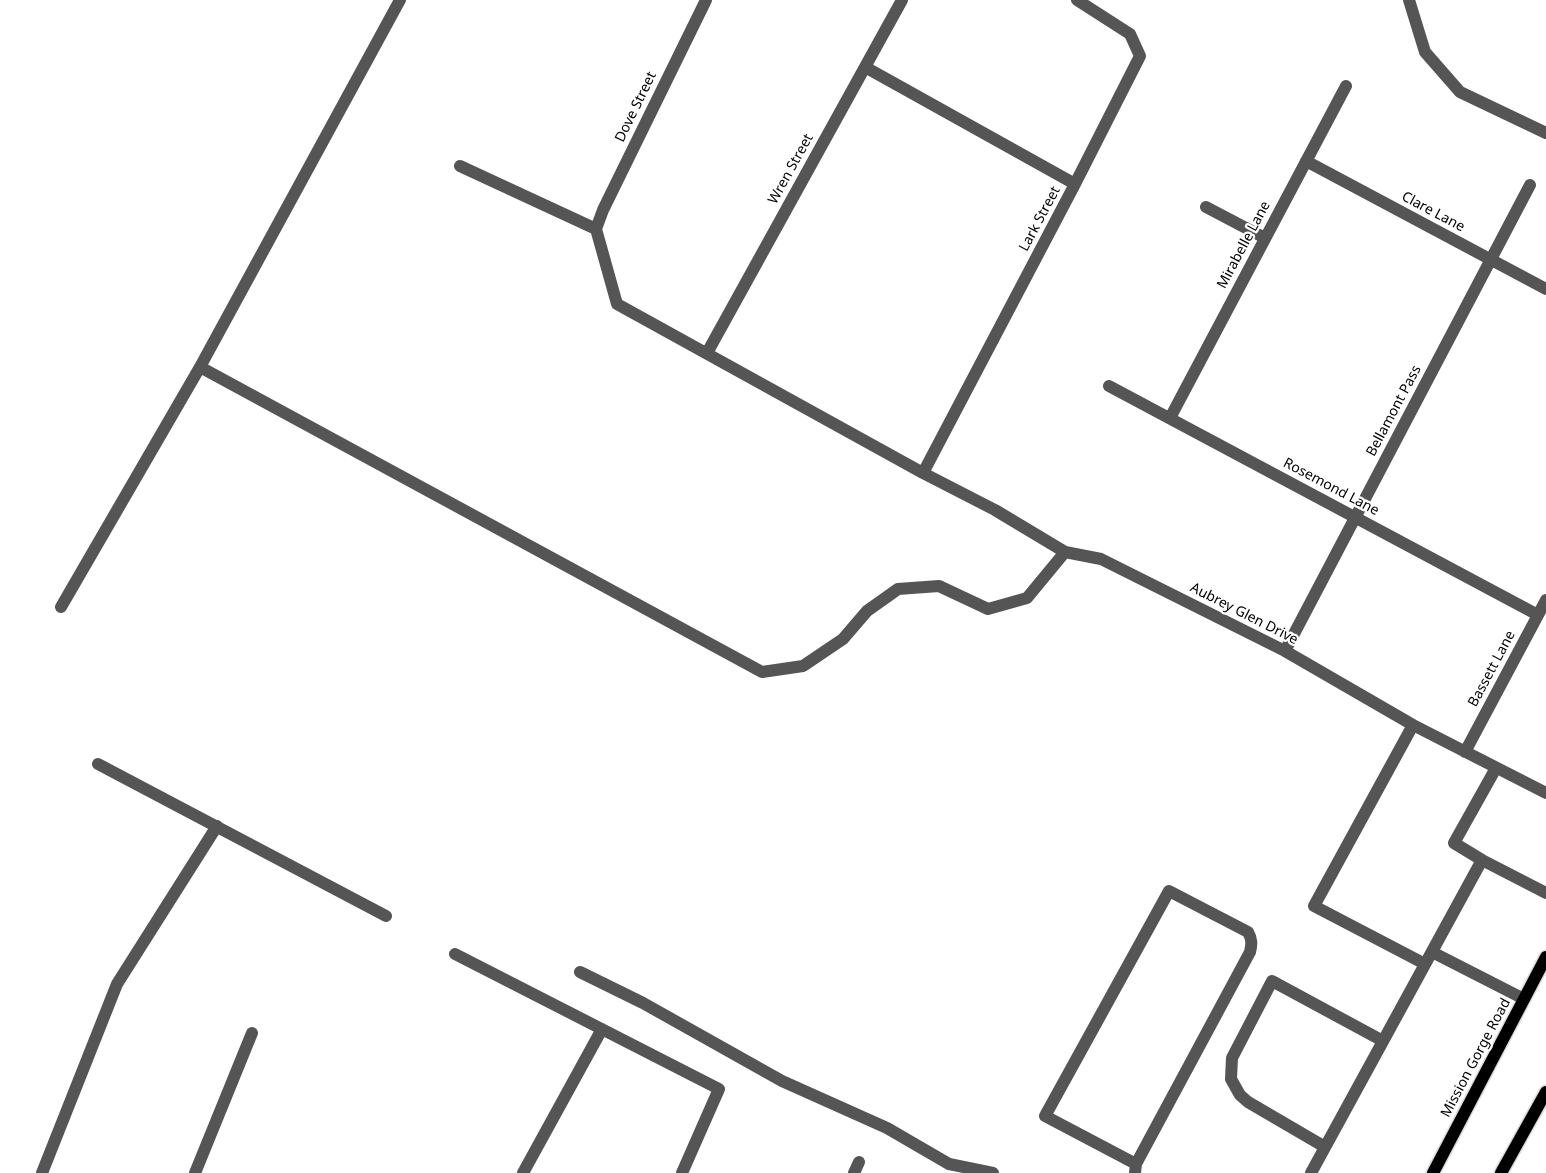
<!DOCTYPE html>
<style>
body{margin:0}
canvas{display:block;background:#fff}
</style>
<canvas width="1546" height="1173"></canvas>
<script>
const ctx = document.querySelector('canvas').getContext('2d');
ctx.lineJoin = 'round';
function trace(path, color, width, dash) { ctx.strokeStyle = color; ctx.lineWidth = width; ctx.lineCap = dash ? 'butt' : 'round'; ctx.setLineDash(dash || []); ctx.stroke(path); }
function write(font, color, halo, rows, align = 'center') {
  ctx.font = font + ' "Noto Sans",sans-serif'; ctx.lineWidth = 4.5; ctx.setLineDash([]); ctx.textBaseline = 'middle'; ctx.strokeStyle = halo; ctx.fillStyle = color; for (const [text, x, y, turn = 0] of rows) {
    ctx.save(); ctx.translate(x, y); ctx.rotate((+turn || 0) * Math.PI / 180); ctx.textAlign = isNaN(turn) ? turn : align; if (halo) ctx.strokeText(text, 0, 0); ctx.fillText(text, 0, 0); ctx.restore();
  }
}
const major = new Path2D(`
 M 1433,1173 L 1546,957
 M 1501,1173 L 1546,1092`);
trace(major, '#dbdbdb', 15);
trace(new Path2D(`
 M 1409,0 L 1425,52 L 1460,92 L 1546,133
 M 865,67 L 1075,184
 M 1306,161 L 1546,289
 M 460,166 L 596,229 L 617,304 L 923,473 L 995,510 L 1065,552 L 1101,559 L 1285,651 L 1413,725 L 1546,793
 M 1206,207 L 1265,238
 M 596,229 L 603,210 L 706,0
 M 707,353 L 902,0
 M 200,367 L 762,672 L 803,666 L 843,639 L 867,611 L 898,589 L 939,586 L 988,609 L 1027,598 L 1065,552
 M 1109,386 L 1538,615
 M 1170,418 L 1346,86
 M 923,473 L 1075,184 L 1140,56 L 1130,34 L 1077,0
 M 61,607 L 200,367 L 400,0
 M 1285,651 L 1530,185
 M 1413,725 L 1314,906 L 1425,964
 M 1465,752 L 1546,600
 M 98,764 L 386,916
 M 1482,860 L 1454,843 L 1496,768
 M 1432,952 L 1524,999
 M 455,954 L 719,1089 L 682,1173
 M 580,972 L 643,1003 L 782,1081 L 887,1128 L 949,1164 L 993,1173
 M 1325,1147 L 1248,1102 L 1240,1095 L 1231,1079 L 1232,1058 L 1272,981 L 1383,1041
 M 42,1173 L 117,984 L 217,826
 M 195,1173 L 252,1033
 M 523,1173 L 602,1029
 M 854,1173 L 859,1162
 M 1135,1173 L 1136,1164 L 1250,952 C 1252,944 1252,939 1248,932 L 1169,891 L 1045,1116 L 1136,1164
 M 1311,1173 L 1482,860 L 1546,893`), '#555', 12);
trace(major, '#000', 12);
write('14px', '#000', '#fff', [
 ["Dove Street",636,107,-64],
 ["Wren Street",791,169,-61],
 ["Clare Lane",1433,212,28],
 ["Lark Street",1040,219,-62],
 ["Mirabelle Lane",1244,245,-62],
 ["Bellamont Pass",1394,411,-62],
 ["Rosemond Lane",1331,487,28],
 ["Aubrey Glen Drive",1244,614,27],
 ["Bassett Lane",1492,669,-62],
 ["Mission Gorge Road",1476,1058,-62]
]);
</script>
